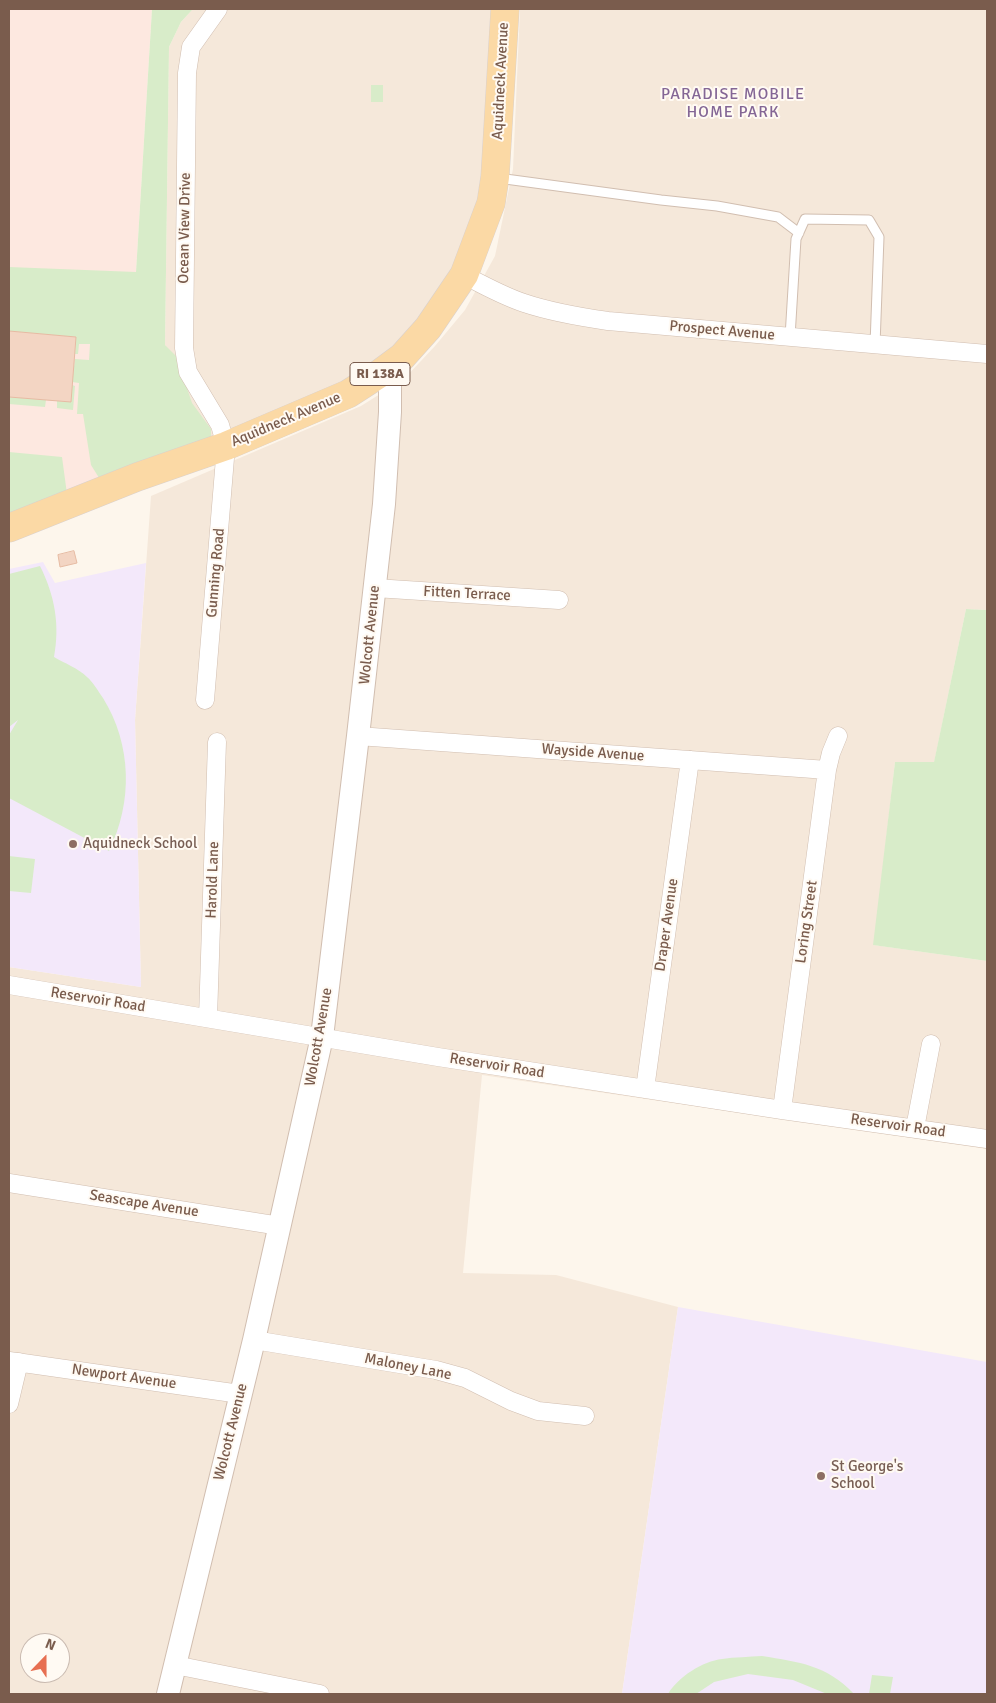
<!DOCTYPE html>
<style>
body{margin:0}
#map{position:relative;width:996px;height:1703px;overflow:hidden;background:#fdf6ec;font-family:Signika,sans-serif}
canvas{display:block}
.frame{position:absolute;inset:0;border:10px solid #7a5c4d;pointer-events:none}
.north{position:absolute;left:20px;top:1633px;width:50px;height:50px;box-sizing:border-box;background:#fffaf3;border:1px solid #cabbb1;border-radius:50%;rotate:22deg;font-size:14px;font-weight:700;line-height:20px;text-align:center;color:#7a5c4d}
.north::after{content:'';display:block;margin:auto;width:18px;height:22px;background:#e76f51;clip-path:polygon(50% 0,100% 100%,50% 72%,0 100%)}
</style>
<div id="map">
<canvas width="996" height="1703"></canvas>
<div class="frame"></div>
<div class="north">N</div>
</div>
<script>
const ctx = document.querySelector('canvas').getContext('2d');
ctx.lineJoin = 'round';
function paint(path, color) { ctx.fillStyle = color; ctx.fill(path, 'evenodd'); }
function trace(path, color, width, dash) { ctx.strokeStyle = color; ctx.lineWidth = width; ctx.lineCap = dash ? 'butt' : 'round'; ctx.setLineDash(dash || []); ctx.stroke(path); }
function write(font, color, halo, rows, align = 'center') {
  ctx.font = font + ' Signika,sans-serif'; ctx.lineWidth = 4; ctx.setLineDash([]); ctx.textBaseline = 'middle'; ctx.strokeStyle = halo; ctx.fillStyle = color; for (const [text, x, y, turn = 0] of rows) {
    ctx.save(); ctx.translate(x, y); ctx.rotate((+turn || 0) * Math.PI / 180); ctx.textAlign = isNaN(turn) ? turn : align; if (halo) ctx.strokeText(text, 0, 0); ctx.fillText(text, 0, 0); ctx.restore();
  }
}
paint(new Path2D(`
 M 193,9 L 492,9 L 482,169 L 477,200 L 466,236 L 447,279 L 405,337 L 375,363 L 333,391 L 209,442 L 165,345 L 169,47 L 181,22 Z
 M 520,9 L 987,9 L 987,610 L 966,609 L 934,763 L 895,762 L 874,945 L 987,961 L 987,1149 L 482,1075 L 463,1273 L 556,1275 L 678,1307 L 622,1694 L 9,1694 L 9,967 L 141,987 L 135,720 L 151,496 L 361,406 L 404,379 L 435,346 L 465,310 L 495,256 L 513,169 ZM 30,1643 L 60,1643 L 60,1673 L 30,1673 Z`), '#f5e8da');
paint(new Path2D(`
 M 9,9 L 152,9 L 136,272 L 129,470 L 9,516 Z`), '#fde8e0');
paint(new Path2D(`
 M 43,562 L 55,583 L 146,563 L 135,720 L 141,987 L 9,967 L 9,569 Z
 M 678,1307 L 987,1362 L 987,1694 L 622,1694 Z`), '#f3e8fa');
paint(new Path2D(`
 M 152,9 L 193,9 L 181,22 L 169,47 L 165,345 L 176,356 L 192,403 L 211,429 L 211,437 L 101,481 L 91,465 L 83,414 L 77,414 L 79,383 L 72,382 L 75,359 L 89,360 L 90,344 L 79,344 L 78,354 L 75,354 L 76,337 L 9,331 L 9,267 L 136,272 Z
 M 371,85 L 383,85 L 383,102 L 371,102 Z
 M 72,385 L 75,386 L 73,410 L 57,408 L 57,401 L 71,402 Z
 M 9,397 L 46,400 L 45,407 L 9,404 Z
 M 9,452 L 62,457 L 67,494 L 9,516 Z
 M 40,566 C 55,596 60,625 54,657 C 64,663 78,668 87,677 C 93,682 98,691 103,698 C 132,745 133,802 109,851 L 9,798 L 9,735 L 18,720 L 9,727 L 9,574 Z
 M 966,609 L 987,610 L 987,961 L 873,945 L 895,762 L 934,762 Z
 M 9,856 L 35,859 L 31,893 L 9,891 Z
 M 762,1656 C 799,1662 827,1665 854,1694 L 827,1694 L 793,1680 L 748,1674 L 714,1682 L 696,1694 L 668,1694 C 678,1677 703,1661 722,1659 C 735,1657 749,1657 762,1656 Z
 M 872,1675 L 893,1677 L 890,1694 L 869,1694 Z`), '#d8ecc9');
const building = new Path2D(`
 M 9,331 L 76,337 L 71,402 L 9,397 Z
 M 74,551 L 77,563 L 60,567 L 58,555 Z`);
paint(building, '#f3d5c3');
trace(building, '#e6bba3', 1);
const service = new Path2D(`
 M 498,178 L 661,200 L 717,206 L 778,217 L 799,233
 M 790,337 L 796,239 L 805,219 L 869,220 L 879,237 L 875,345`);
const minor = new Path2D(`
 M 464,275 C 483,285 503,296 524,303 C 551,312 580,317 608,321 L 987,354
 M 375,588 L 559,600
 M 205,700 L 226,446 L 220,425 L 188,372 L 184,348 L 187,73 L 191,47 L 218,9
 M 358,736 L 827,770
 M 9,985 L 438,1057 L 782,1110 L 987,1139
 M 208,1018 L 217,742
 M 645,1089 L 690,760
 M 782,1110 L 827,770 L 831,753 L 838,736
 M 915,1128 L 931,1044
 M 9,1183 L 280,1226
 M 254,1340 L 436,1370 L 465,1378 L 511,1401 L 538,1411 L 585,1416
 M 9,1361 L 240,1394
 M 9,1404 L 19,1362
 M 175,1665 L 320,1694`);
const tertiary = new Path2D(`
 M 168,1694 L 254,1340 L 322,1037 L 358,736 L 384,504 L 390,412 L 390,366`);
const primary = new Path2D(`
 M 9,528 L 137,477 L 226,446 L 348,394 L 379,374 L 402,357 L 428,328 L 464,275 L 491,203 L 495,177 L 505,9`);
trace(service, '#d1beb0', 11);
trace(minor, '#d1beb0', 19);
trace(tertiary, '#d1beb0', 24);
trace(primary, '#dad1cd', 29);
trace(service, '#fff', 9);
trace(minor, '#fff', 18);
trace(tertiary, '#fff', 22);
trace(primary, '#fbd9a5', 28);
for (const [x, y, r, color] of [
 [73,844,5,"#8d6e63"],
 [821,1476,5,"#8d6e63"]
]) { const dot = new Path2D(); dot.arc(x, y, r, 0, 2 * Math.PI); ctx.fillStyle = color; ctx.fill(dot); trace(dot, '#fffaf3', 2); }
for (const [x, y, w] of [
 [380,374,60]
]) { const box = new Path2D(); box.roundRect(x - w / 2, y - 11.5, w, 23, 4); ctx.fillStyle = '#fffaf3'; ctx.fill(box); trace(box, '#7a5c4d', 1); }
write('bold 14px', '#7a5c4d', null, [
 ["RI 138A",380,374]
]);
write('15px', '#7a5c4d', '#fffaf3', [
 ["Aquidneck Avenue",501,81,-87],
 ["Ocean View Drive",185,228,-89],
 ["Prospect Avenue",722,331,5],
 ["Aquidneck Avenue",286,420,-23],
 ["Gunning Road",216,573,-85],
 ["Fitten Terrace",467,594,3],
 ["Wolcott Avenue",370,635,-84],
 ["Wayside Avenue",593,753,4],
 ["Harold Lane",213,880,-88],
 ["Loring Street",807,922,-82],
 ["Draper Avenue",667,925,-82],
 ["Reservoir Road",98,1000,9],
 ["Wolcott Avenue",319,1037,-80],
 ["Reservoir Road",497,1066,9],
 ["Reservoir Road",898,1126,8],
 ["Seascape Avenue",144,1204,9],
 ["Maloney Lane",408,1367,11],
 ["Newport Avenue",124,1377,8],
 ["Wolcott Avenue",231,1432,-76]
]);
write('15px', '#785e54', '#fffaf3', [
 ["Aquidneck School",83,844],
 ["St George's",831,1467],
 ["School",831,1484]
], 'left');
ctx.letterSpacing = '1px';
write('16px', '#846695', '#fffaf3', [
 ["PARADISE MOBILE",733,95],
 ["HOME PARK",733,113]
]);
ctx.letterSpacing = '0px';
</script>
